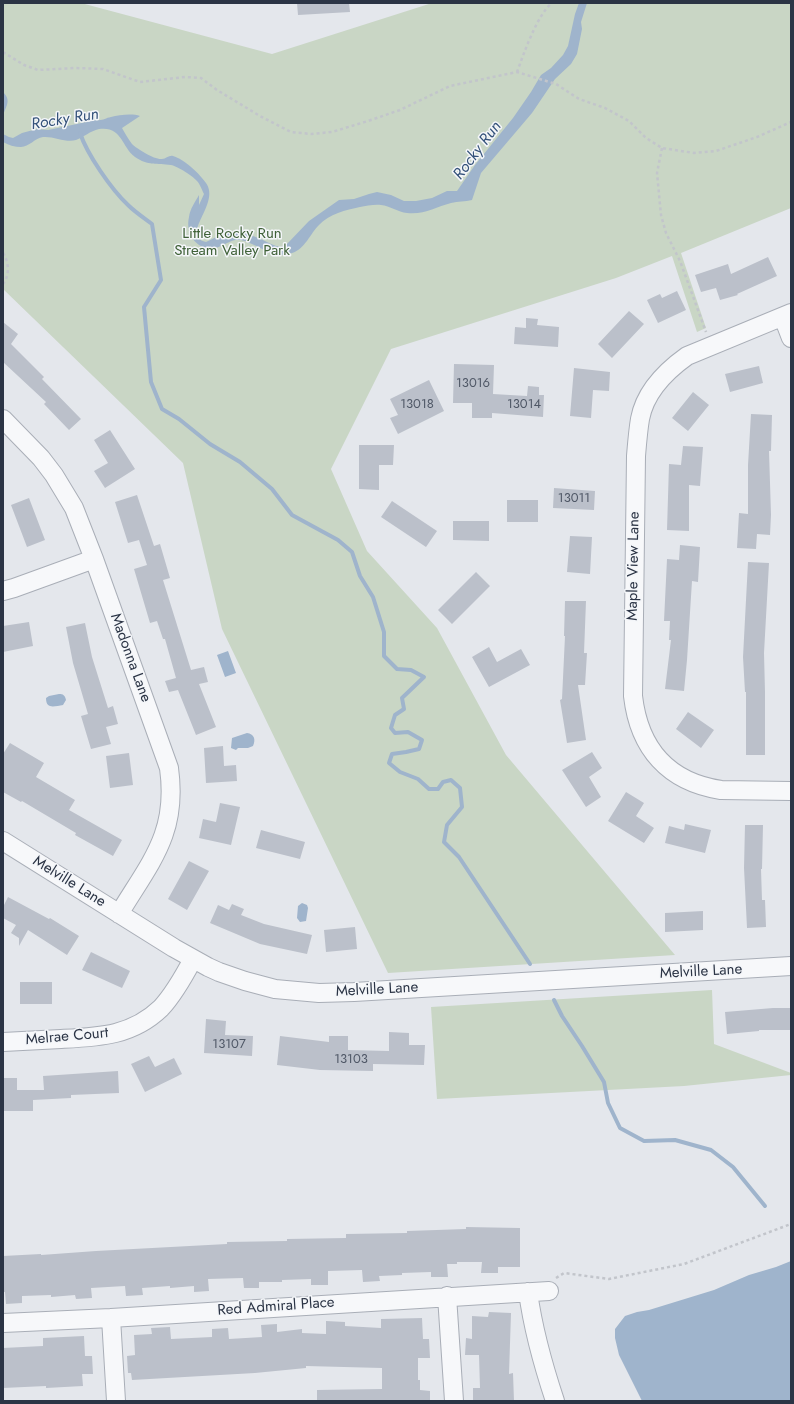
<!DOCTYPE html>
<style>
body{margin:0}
#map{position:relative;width:794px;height:1404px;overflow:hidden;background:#e4e7ec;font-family:Jost,sans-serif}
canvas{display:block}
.frame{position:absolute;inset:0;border:4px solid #2b3445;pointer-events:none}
</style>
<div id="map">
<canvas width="794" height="1404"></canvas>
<div class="frame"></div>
</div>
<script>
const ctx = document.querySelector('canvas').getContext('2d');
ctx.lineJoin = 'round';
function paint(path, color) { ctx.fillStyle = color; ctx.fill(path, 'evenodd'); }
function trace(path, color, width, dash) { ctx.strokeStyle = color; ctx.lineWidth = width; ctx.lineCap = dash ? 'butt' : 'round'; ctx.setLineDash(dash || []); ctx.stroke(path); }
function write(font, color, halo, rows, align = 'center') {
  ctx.font = font + ' Jost,sans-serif'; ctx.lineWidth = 3; ctx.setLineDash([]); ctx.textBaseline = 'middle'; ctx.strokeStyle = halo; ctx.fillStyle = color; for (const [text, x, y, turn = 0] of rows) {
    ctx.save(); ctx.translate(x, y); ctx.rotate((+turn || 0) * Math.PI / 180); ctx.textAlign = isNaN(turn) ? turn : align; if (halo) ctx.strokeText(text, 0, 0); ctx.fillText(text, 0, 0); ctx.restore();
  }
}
paint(new Path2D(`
 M 3,3 L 81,3 L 272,54 L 432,3 L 791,3 L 791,208 L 681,253 L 706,328 L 697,332 L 672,256 L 616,278 L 391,349 L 331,469 L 367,551 L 437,628 L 506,755 L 675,955 L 388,973 L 222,629 L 183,463 L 3,289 Z
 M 712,990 L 714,1044 L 791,1073 L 791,1075 L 684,1086 L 437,1099 L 431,1007 Z`), '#c9d6c5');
paint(new Path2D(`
 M 579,3 L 587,3 L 581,22 L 582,29 L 577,54 L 571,64 L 555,79 L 532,113 L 481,173 L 472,200 C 465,202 458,201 451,203 C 436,207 424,215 407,213 C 398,212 390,206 381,205 C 375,204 366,206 360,207 C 346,210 329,214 319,225 C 310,234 305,249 292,253 C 273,260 258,244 241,240 C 232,238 224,246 215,248 C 197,251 185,234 189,217 C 190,209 195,202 199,195 L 199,205 L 204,194 C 202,190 200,184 197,181 C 193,176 177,166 171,165 C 157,163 148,166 135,157 C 121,146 122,126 99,129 C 90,131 84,137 76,140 C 66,143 54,136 43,137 C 35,138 29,147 21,147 C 15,147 8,145 3,142 L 3,134 L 9,137 L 13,138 L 22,133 L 37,129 L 48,130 L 96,120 C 103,121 105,118 111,117 C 119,115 132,113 140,116 L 122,128 C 125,133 128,139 132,144 C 137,149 155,160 162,159 C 166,159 169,155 173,156 C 184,159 200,174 206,183 C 221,204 179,235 206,242 C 232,229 237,229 263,240 C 269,243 274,246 281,247 L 286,245 L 309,221 L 339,200 L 354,199 L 369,194 L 377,192 L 391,195 L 404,201 L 416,201 L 432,198 L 447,191 L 457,191 L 475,165 L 513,118 L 531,92 L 541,75 L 551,68 L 563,55 L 568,46 L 575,14 Z
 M 3,92 C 11,100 7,105 3,115 Z
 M 228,651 L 236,673 L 225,677 L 217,655 Z
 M 59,694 C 63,694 65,695 66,700 L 63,705 C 55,706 46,710 46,698 L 49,696 Z
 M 247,733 C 254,734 256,739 253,746 L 248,748 L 238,748 L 236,750 L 231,748 L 232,738 Z
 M 302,903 L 307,905 L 308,908 L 306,921 L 300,922 L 297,918 L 298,906 Z
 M 791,1261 L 791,1401 L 642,1401 L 619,1355 L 615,1338 L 615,1329 L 625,1316 L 637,1312 L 649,1310 L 714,1290 L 749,1275 L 776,1267 Z`), '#9fb4cc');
trace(new Path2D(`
 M 80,133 C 87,154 111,189 128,205 C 135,212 144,218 152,224 L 161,280 L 144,307 L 151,382 L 162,409 L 179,419 L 210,444 L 240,462 L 272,489 L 292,515 L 338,540 L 352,552 L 360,576 L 373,597 L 384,632 L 384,656 L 397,669 L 411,670 L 424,677 L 402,698 L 404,709 L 395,715 L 391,728 L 395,733 L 408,732 L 422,740 L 419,749 L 406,752 L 392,754 L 389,763 L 400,772 L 418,779 L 429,789 L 438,789 L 443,782 L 451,780 L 460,788 L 462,807 L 447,825 L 444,842 L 459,857 L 530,964
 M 554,1000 L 562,1016 L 582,1046 L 604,1082 L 608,1103 L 620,1128 L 644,1141 L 675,1140 L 711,1150 L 733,1167 L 765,1206`), '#9fb4cc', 4);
paint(new Path2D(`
 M 297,3 L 349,3 L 350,12 L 298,15 Z
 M 768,257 L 777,276 L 737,294 L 738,295 L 720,300 L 716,288 L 701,292 L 695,275 L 728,264 L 731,274 Z
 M 677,291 L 686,310 L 658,323 L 647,300 L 660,294 L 662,298 Z
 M 629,311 L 644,324 L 612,358 L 598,344 Z
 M 526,318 L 538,319 L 537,325 L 559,327 L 558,347 L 514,344 L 515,327 L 526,328 Z
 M 3,322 L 18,334 L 11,344 L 44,377 L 42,379 L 81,419 L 69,430 L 44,404 L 46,402 L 3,362 Z
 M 454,364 L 494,365 L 493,394 L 527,396 L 528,386 L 539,387 L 539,395 L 544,395 L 543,417 L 492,413 L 492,418 L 472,418 L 472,403 L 453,403 Z
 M 759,366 L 763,383 L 730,392 L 725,374 Z
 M 574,368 L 610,372 L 609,391 L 593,390 L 591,418 L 570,416 Z
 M 429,380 L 444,411 L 398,434 L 390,418 L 398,415 L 390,399 Z
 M 693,392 L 709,405 L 688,431 L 672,418 Z
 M 751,414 L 772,415 L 771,451 L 769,451 L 771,515 L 770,535 L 757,534 L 756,549 L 737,548 L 739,513 L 748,514 L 748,465 Z
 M 110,430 L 135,469 L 105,488 L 94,471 L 108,463 L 94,440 Z
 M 359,445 L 394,445 L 393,465 L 379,465 L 379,490 L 359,489 Z
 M 683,446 L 703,447 L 700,486 L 689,485 L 689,531 L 667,530 L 669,464 L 681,465 Z
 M 554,488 L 595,491 L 594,510 L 553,508 Z
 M 137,495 L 154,546 L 160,544 L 170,578 L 163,580 L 191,670 L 204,667 L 208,682 L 199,684 L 216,727 L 196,735 L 178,690 L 169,692 L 165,681 L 176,678 L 165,639 L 163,639 L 157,621 L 150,623 L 134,569 L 147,565 L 139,540 L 128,543 L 115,502 Z
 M 29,498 L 45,540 L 27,547 L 11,505 Z
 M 507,500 L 538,500 L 538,522 L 507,522 Z
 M 392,501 L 437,531 L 426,547 L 381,517 Z
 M 453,521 L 489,521 L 489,541 L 453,540 Z
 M 570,536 L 592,537 L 590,574 L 567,572 Z
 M 680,545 L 700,547 L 698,582 L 692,581 L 687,660 L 684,691 L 665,689 L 671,640 L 669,640 L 670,621 L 664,621 L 667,559 L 679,560 Z
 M 748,562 L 769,563 L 764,653 L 765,692 L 765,755 L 746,755 L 746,692 L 745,692 L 743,657 Z
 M 476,572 L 490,586 L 452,624 L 438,610 Z
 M 565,601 L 586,601 L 584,653 L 587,653 L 585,685 L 578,685 L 586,740 L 567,743 L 560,700 L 562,699 L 565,636 L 564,636 Z
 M 29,622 L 33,646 L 3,652 L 3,626 Z
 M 85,623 L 92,657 L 108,708 L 113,706 L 118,724 L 106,727 L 111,744 L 91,749 L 81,716 L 88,714 L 73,663 L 66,627 Z
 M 489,647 L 497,662 L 521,649 L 530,665 L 489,687 L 472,657 Z
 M 688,712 L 714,730 L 701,748 L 676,729 Z
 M 10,743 L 44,763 L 36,777 L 75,800 L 69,810 L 122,840 L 113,856 L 75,835 L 76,833 L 22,801 L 21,802 L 3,792 L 3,754 Z
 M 223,746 L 224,766 L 236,765 L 237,781 L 206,783 L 204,748 Z
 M 592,752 L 602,768 L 589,777 L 601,797 L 586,807 L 562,770 Z
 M 129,753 L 133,785 L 110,788 L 106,756 Z
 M 626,792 L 644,803 L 636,816 L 654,828 L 644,843 L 608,821 Z
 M 220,803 L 240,807 L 231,845 L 199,838 L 203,819 L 216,822 Z
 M 685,824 L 711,830 L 705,853 L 665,843 L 669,826 L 684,830 Z
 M 745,825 L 763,825 L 762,869 L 761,869 L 762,900 L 765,900 L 766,927 L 747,928 L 744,868 Z
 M 261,830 L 305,842 L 300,859 L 256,848 Z
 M 189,861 L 209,871 L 187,910 L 168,899 Z
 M 8,897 L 49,919 L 50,918 L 79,936 L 67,955 L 28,930 L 19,946 L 19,938 L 11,933 L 16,925 L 3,918 L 3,907 Z
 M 232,904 L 244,909 L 241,915 L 264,924 L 312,935 L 307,954 L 260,944 L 210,923 L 218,905 L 229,910 Z
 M 703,911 L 703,930 L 665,932 L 665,913 Z
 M 355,927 L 357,949 L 326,952 L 324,930 Z
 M 91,952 L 130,971 L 122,988 L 82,970 Z
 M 20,982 L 52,982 L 52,1004 L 20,1004 Z
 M 773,1008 L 791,1008 L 791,1030 L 759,1030 L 759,1031 L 727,1034 L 725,1012 Z
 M 206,1019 L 226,1021 L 225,1035 L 253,1036 L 252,1056 L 204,1053 Z
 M 389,1032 L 409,1033 L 409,1045 L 425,1045 L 424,1065 L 373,1064 L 373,1071 L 320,1070 L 277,1065 L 280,1036 L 329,1042 L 329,1036 L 348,1036 L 348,1050 L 389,1051 Z
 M 149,1056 L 155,1067 L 174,1058 L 182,1074 L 145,1092 L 131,1064 Z
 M 118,1071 L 119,1093 L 71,1095 L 71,1098 L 33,1100 L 33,1111 L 3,1111 L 3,1078 L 17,1078 L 17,1090 L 44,1090 L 43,1076 Z
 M 466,1227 L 520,1228 L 520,1267 L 498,1267 L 498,1273 L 481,1273 L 482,1262 L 457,1262 L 457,1264 L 447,1264 L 448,1277 L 431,1277 L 431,1272 L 402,1273 L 402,1275 L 379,1276 L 380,1281 L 363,1282 L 362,1270 L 328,1271 L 328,1285 L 311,1285 L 311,1279 L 282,1280 L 282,1282 L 259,1282 L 259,1288 L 244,1288 L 243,1278 L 208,1279 L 209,1291 L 194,1292 L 194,1286 L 170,1288 L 170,1286 L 142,1288 L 143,1295 L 126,1296 L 125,1286 L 91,1288 L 92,1298 L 76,1299 L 75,1295 L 51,1297 L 51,1295 L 22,1296 L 22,1303 L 6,1304 L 5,1292 L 3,1292 L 3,1256 L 41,1254 L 41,1255 L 96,1251 L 227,1244 L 227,1242 L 287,1241 L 287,1239 L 346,1238 L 346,1234 L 407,1233 L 407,1231 L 466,1229 Z
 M 489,1312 L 511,1313 L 509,1374 L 513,1373 L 514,1401 L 473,1401 L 473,1388 L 480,1388 L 479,1355 L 465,1355 L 466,1338 L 472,1339 L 472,1316 L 488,1317 Z
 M 422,1318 L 423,1339 L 429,1339 L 430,1358 L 418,1358 L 418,1380 L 420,1380 L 420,1390 L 430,1391 L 430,1401 L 317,1401 L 317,1390 L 382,1389 L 382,1368 L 306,1366 L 306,1368 L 255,1373 L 132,1380 L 131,1373 L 128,1373 L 127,1356 L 135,1355 L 134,1335 L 152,1334 L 151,1328 L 170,1327 L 171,1339 L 212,1337 L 212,1329 L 228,1328 L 229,1339 L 262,1337 L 261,1325 L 277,1324 L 277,1332 L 302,1329 L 302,1333 L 326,1334 L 326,1321 L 345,1322 L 345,1326 L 381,1328 L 381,1319 Z
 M 84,1336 L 85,1356 L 92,1356 L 93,1374 L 82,1374 L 83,1386 L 46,1388 L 46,1386 L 3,1388 L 3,1348 L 43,1346 L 43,1338 Z`), '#bbc0ca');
const minor = new Path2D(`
 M 791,313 L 687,356 C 666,371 645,392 640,419 C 638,431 637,444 636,456 L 633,696 C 639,748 668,782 721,790 L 791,791
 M 783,317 L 791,338
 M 3,419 L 41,458 L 54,475 L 74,508 L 94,559 L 169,768 C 178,833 151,861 119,914
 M 3,591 L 14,588 L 94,559
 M 3,841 L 174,948 L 208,967 L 219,972 L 245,981 L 275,989 L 319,993 L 354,992 L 791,966
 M 3,1042 C 22,1041 42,1040 61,1039 C 99,1037 132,1036 161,1008 C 174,994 184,976 193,959
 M 528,1292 C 533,1329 543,1365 555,1401
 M 447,1296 L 454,1401
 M 111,1318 L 116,1401
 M 3,1323 L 111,1318 L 549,1291`);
trace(minor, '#a9aeb7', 20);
trace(new Path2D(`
 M 3,52 L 24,65 L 38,70 L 75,68 L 103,69 L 140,82 L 185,77 L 201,78 L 217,90 L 260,116 L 291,132 L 311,134 L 332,132 L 368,121 L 400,110 L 450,86 L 517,72 L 556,84 L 579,99 L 605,108 L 629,121 L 646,138 L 662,148 L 694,153 L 716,151 L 757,137 L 791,122
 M 517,72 C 524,53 537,15 552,3
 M 662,148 L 657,173 L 661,215 L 666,233 L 680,261 L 706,332
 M 3,253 C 9,262 10,275 3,284
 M 556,1278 L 564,1273 L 609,1279 L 684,1264 L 791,1224`), '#c2c5cb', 2.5, [3, 3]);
trace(minor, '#f7f8fa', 18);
write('13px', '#4f5766', null, [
 ["13016",473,384],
 ["13018",417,405],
 ["13014",524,405],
 ["13011",574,499],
 ["13107",229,1045],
 ["13103",351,1060]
]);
write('15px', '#3f6138', '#f4f6f9', [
 ["Little Rocky Run",232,234],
 ["Stream Valley Park",232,251]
]);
write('15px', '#2b3445', '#f4f6f9', [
 ["Maple View Lane",634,566,-89],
 ["Madonna Lane",130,658,70],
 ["Melville Lane",69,882,32],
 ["Melville Lane",701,972,-3],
 ["Melville Lane",377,990,-3],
 ["Melrae Court",67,1037,-5],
 ["Red Admiral Place",276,1307,-4]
]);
write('italic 16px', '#34527a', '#f4f6f9', [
 ["Rocky Run",65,120,-9],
 ["Rocky Run",478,151,-53]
]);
</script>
